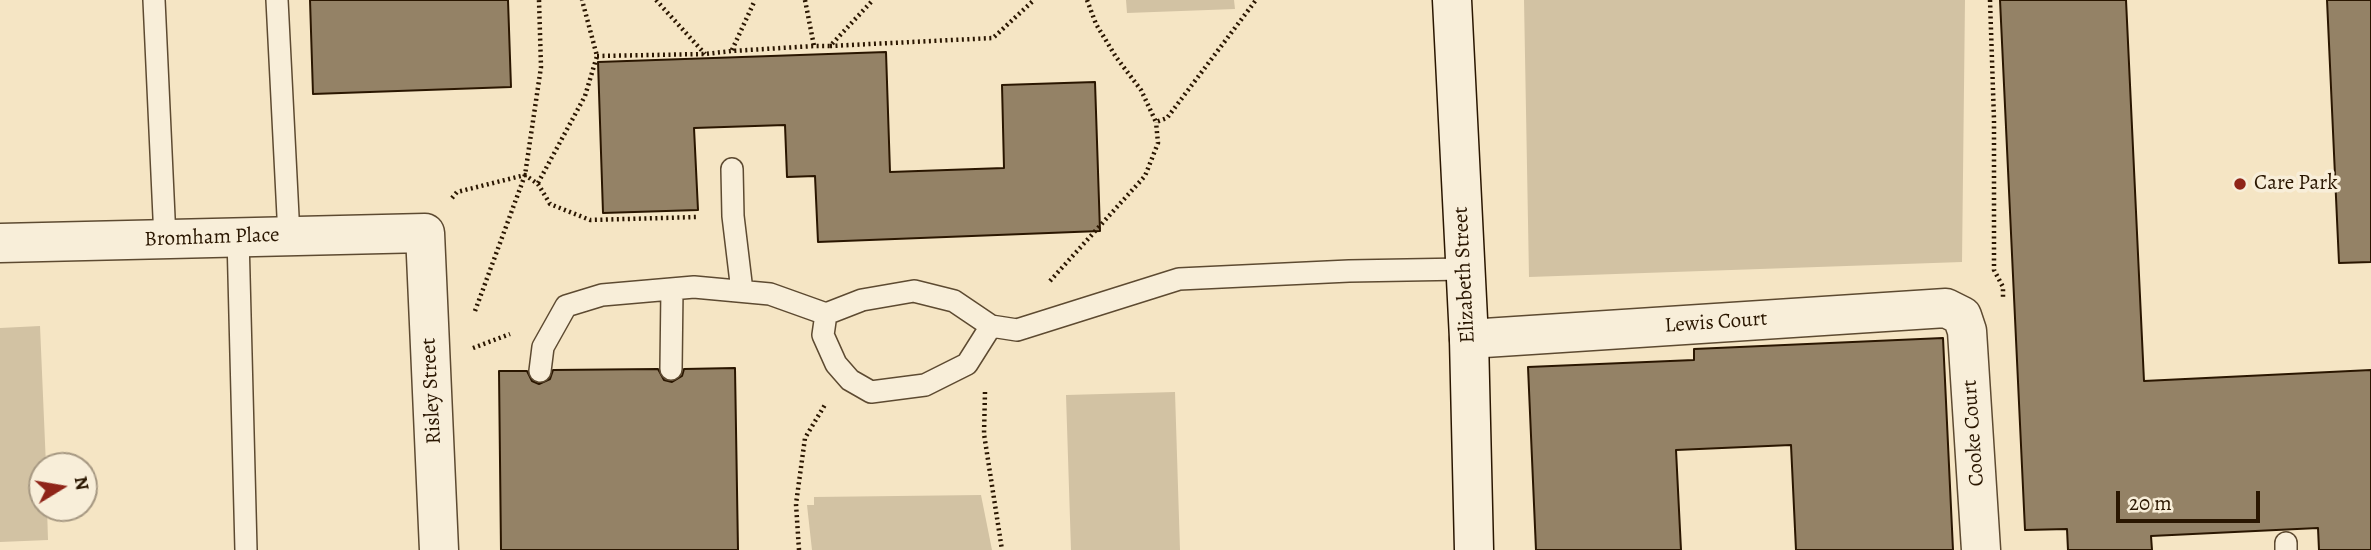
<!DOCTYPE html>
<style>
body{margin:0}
#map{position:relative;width:2371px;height:550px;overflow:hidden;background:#f5e5c4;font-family:Alegreya,serif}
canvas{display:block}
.north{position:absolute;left:28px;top:452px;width:70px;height:70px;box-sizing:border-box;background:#f8eed9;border:2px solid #a69882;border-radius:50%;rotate:79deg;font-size:19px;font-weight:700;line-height:28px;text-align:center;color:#2a1600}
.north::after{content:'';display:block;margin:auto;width:24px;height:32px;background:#8f2418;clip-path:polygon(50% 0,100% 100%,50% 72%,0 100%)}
.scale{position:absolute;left:2116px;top:491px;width:144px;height:32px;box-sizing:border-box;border:4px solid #2a1600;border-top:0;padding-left:9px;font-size:21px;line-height:24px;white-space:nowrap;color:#2a1600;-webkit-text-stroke:5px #f8eed9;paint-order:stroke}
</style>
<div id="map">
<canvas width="2371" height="550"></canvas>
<div class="north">N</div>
<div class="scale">20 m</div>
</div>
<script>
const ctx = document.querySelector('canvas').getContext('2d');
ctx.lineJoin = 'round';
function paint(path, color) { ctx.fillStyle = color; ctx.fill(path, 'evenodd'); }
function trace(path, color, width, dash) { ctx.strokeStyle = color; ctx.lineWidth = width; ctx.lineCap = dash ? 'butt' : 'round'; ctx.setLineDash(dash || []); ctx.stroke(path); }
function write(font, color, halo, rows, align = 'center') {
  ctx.font = font + ' Alegreya,serif'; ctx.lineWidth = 7; ctx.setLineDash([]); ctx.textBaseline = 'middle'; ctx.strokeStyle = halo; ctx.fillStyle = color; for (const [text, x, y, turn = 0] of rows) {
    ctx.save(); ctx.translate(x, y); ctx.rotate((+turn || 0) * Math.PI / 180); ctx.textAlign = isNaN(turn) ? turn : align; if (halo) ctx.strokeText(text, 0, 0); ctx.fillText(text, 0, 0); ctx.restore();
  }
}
paint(new Path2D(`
 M 1126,0 L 1234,0 L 1235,9 L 1127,13 Z
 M 1524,0 L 1965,0 L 1962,262 L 1529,277 Z
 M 40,326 L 46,466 L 42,466 L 42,508 L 47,508 L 48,540 L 0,542 L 0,328 Z
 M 1175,392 L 1180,550 L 1071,550 L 1066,395 Z
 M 981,495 L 992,550 L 812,550 L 807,505 L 814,505 L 814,497 Z`), '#d2c2a3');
const building = new Path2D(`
 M 310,0 L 508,0 L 511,87 L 313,94 Z
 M 2000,0 L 2126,0 L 2144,381 L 2371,370 L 2371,550 L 2319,550 L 2318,528 L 2151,536 L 2152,550 L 2068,550 L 2067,529 L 2025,530 Z
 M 2327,0 L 2371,0 L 2371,262 L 2339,263 Z
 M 886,52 L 890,172 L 1004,168 L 1002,85 L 1095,82 L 1100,231 L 818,242 L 815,176 L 787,177 L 785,125 L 694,128 L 698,210 L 603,213 L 598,62 Z
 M 1943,338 L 1953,550 L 1796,550 L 1791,445 L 1676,450 L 1681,550 L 1536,550 L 1528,367 L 1694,360 L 1694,349 Z
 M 735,368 L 738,550 L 501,550 L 499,371 L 527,371 L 532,381 L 539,384 L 550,379 L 553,370 L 658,369 L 664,380 L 672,382 L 682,376 L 684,369 Z`);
paint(building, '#948266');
trace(building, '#2a1600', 2);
const lane = new Path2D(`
 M 154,0 L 165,239
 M 277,0 L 289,236
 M 732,169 L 733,216 L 742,291
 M 238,237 L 246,550
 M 991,326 L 967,364 L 925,385 L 871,392 L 850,380 L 836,364 L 823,335 L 826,314 L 862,300 L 914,291 L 954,301 L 991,326 L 1017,330 L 1179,279 L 1349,271 L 1465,269
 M 671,369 L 672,289
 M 540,371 L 543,347 L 566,306 L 602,295 L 694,287 L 770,294 L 826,314
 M 2286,543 L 2286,550`);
const street = new Path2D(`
 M 0,243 L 425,233 L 439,550
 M 1469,339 L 1946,308 L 1962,316 L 1967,331 L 1981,550`);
const secondary = new Path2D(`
 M 1452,0 L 1469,339 L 1474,550`);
trace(lane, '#5d4a31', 24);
trace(street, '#5d4a31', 41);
trace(secondary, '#2a1600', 41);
trace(new Path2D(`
 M 656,0 L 705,54
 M 805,0 L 814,46 L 830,46 L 873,0
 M 1087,0 L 1096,24 L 1116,57 L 1141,90 L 1156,122 L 1167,118 L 1256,0
 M 1990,0 L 1994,120 L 1994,270 L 2003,287 L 2003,298
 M 830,46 L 993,38 L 1034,0
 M 732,50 L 755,0
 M 597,56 L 705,54 L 732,51 L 814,46
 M 538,183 L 585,96 L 597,56 L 582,0
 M 452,198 L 457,192 L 525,175 L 538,184 L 550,204 L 590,220 L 698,217
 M 1050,281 L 1145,176 L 1158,143 L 1156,122
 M 475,311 L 525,175 L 541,67 L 539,0
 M 473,348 L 510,334
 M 985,392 L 984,434 L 1002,550
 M 799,550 L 796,504 L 805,438 L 826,403`), '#2a1600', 4.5, [2, 3.5]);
trace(lane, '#f8eed9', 21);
trace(street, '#f8eed9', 38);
trace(secondary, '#f8eed9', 38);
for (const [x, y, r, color] of [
 [2240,184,7,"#8f2418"]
]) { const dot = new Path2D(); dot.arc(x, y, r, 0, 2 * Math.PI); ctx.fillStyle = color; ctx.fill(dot); trace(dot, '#f8eed9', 2.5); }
write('21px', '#2a1600', '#f8eed9', [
 ["Care Park",2254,184]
], 'left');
write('21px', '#2a1600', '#f8eed9', [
 ["Bromham Place",212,238,-2],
 ["Elizabeth Street",1465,275,-93],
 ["Lewis Court",1716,323,-4],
 ["Risley Street",432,391,-93],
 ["Cooke Court",1974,433,-94]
]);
</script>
